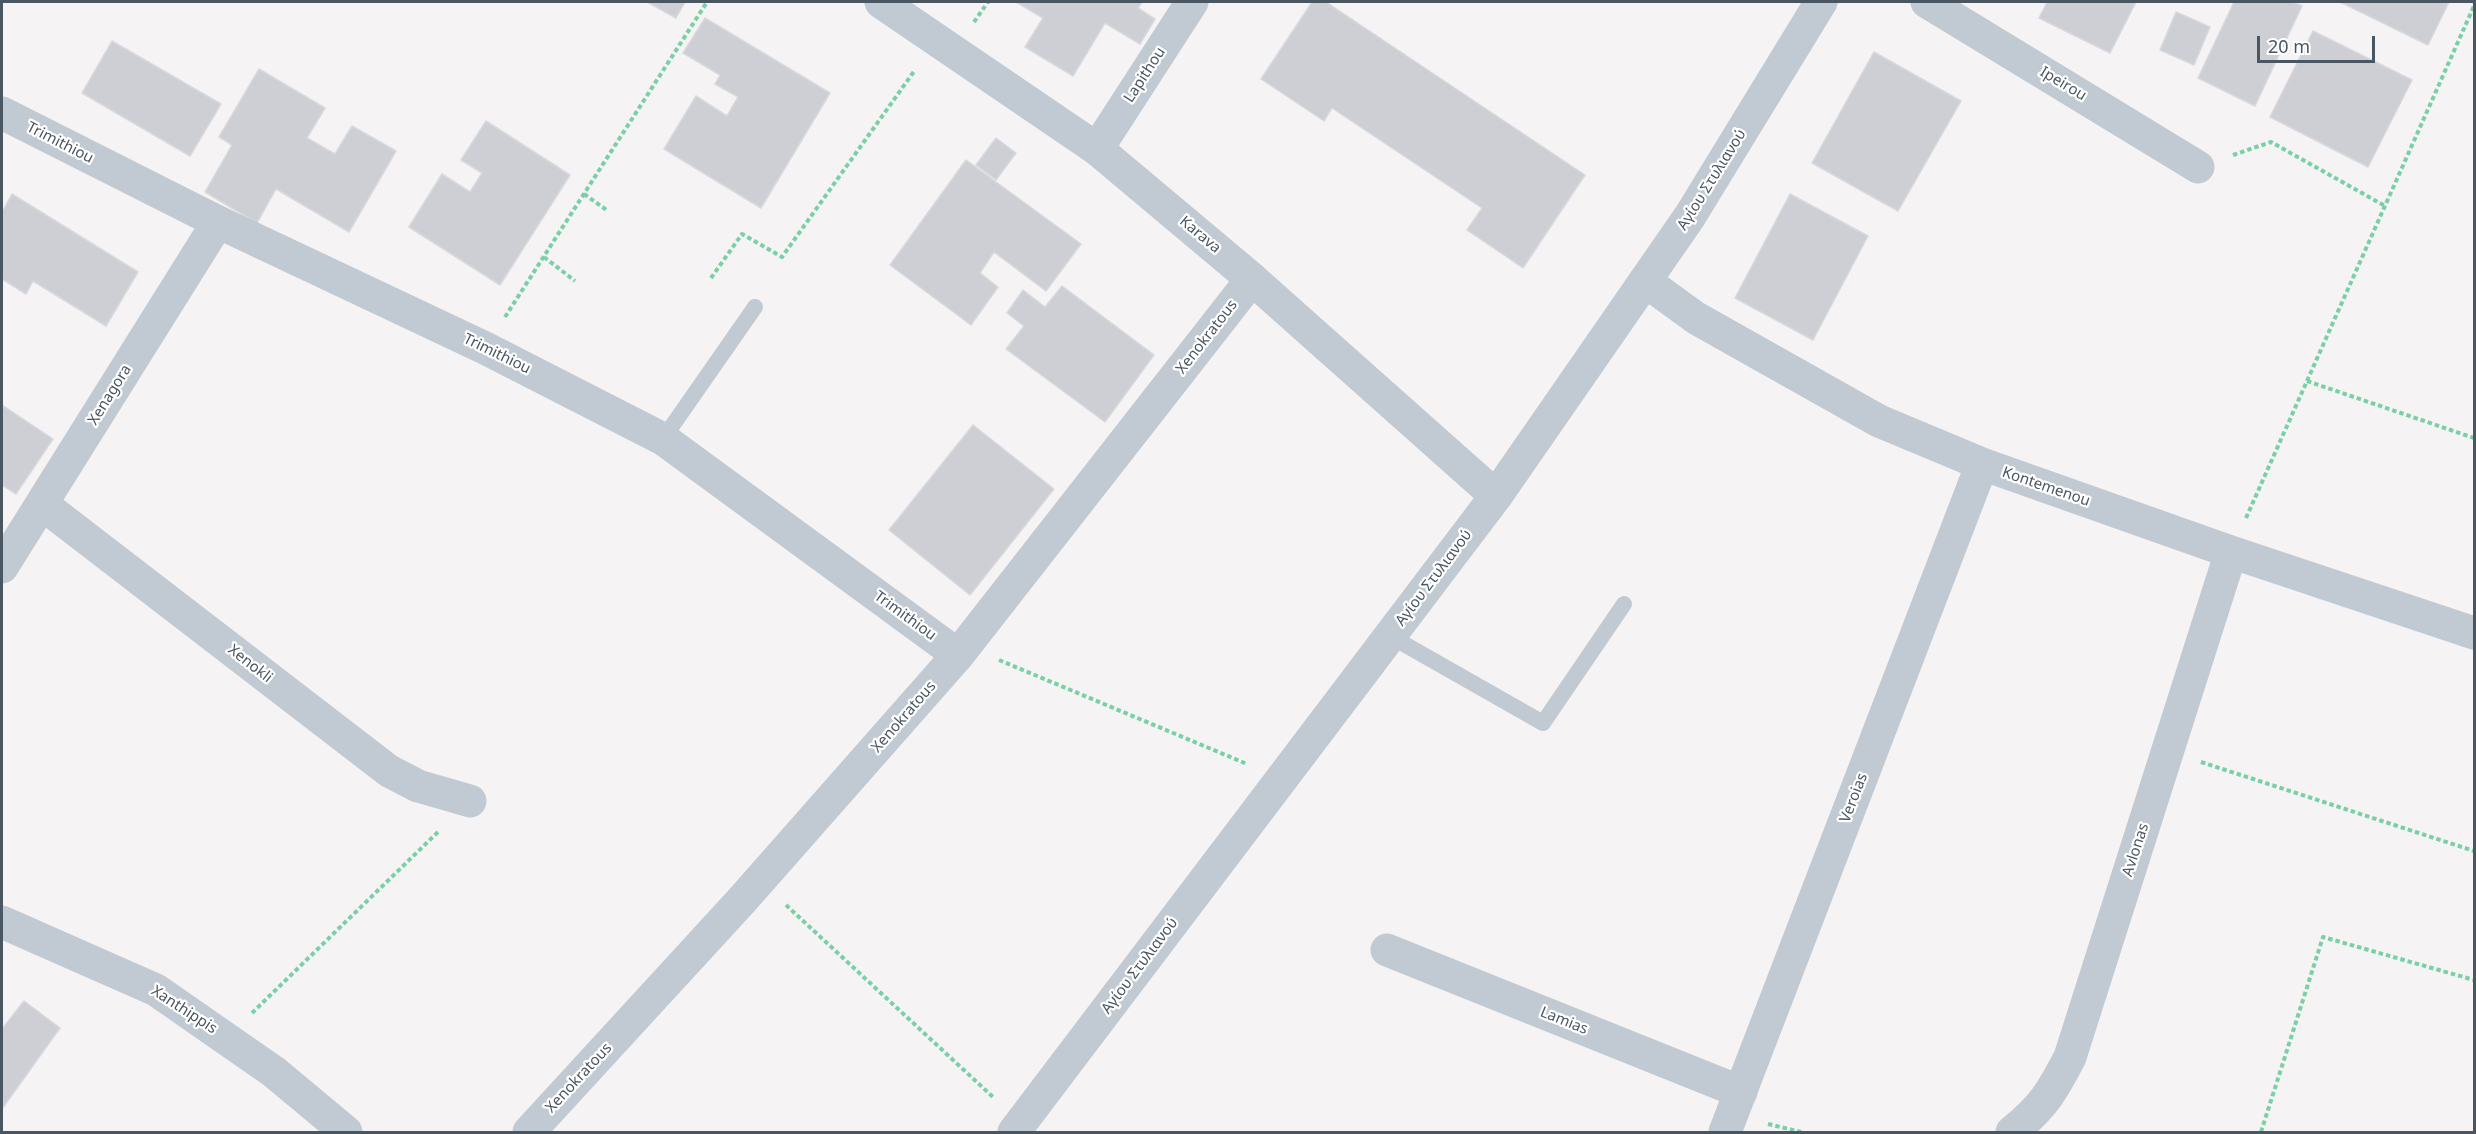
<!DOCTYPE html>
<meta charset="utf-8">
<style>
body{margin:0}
#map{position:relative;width:2476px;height:1134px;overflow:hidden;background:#f5f3f3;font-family:"Noto Sans",sans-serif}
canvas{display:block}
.frame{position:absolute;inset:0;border:3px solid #4a5661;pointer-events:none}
.scale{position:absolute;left:2257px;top:36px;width:118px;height:27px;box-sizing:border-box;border:3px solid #4a5661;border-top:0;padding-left:8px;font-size:18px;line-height:21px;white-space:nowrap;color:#4a5661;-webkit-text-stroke:4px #fff;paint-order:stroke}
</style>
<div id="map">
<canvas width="2476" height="1134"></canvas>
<div class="frame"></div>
<div class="scale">20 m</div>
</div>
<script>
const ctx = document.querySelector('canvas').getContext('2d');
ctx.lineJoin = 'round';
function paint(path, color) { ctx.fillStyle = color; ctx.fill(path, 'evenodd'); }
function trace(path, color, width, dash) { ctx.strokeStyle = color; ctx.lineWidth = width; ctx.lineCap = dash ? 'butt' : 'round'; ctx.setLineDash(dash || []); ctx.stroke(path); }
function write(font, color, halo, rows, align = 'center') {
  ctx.font = font + ' "Noto Sans",sans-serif'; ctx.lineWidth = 4.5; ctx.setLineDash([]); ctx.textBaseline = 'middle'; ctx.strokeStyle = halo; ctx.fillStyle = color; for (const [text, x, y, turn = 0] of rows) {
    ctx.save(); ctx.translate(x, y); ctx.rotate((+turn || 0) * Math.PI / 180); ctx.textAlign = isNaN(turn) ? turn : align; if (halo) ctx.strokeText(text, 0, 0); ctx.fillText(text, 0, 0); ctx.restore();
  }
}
const building = new Path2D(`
 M 647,2 L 685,2 L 676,18 Z
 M 1016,2 L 1142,2 L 1138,8 L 1155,19 L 1140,44 L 1105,23 L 1073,76 L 1025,47 L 1043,18 Z
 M 1312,2 L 1326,2 L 1585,175 L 1523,268 L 1467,230 L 1482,208 L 1332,108 L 1324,121 L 1261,79 Z
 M 2047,2 L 2136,2 L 2110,53 L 2039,18 Z
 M 2234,2 L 2293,2 L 2302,6 L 2255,106 L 2198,78 Z
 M 2340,2 L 2449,2 L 2428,45 Z
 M 2176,12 L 2210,27 L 2194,65 L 2160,50 Z
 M 705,18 L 830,93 L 761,208 L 664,149 L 696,96 L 727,116 L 738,97 L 715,84 L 720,75 L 683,53 Z
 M 2313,31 L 2412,80 L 2368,167 L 2270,117 Z
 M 112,41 L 221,104 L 190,156 L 82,93 Z
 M 1874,52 L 1961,101 L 1898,211 L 1812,163 Z
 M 259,69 L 325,108 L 307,138 L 335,154 L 352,126 L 396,151 L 349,232 L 276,189 L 257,223 L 205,192 L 232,145 L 219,137 Z
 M 486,121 L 570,175 L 500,285 L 409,227 L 442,174 L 470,192 L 482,173 L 461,160 Z
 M 996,138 L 1016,153 L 996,180 L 976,165 Z
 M 966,160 L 1081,244 L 1046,291 L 994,252 L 980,273 L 998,287 L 971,325 L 890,265 Z
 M 12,194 L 138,272 L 106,326 L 33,281 L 26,294 L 2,279 L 2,212 Z
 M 1790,194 L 1868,236 L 1813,340 L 1735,298 Z
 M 1062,286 L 1154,355 L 1105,422 L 1006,349 L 1024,326 L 1007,313 L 1023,290 L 1045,307 Z
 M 2,405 L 53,439 L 16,494 L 2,485 Z
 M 973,425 L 1054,489 L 970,595 L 889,530 Z
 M 24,1001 L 60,1028 L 2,1109 L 2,1029 Z`);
paint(building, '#cdcfd5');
trace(building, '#d7d9de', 1.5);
trace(new Path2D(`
 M 974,22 L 988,2
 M 2233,155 L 2271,142 L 2385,206
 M 584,194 L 608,211
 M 544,257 L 575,281
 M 711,278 L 742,234 L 782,257 L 915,70
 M 505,317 L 707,2
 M 2307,381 L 2474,438
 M 2246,518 L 2474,6
 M 999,660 L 1247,764
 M 2201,762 L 2474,851
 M 786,905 L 994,1098
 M 252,1013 L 440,830
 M 1768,1124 L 1801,1132
 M 2261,1132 L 2323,937 L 2474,980`), '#7ad0a6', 4, [4.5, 3]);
trace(new Path2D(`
 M 663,439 L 755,307
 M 1390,636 L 1543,723 L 1624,604`), '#c1cad2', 16);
trace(new Path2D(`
 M 1927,2 L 2198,167
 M 2,113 L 218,222 L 485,348 L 663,439 L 958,655
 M 1097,149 L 1192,2
 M 1645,281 L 1696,318 L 1879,421 L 1982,464 L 2231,552 L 2474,633
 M 42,504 L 389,771 L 418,786 L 470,801
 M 2,567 L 218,222
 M 2,922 L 156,990 L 274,1072 L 346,1132
 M 1387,950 L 1741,1092
 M 529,1132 L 743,899 L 958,655 L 1252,279
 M 1725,1132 L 1982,464
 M 2012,1132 C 2043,1107 2052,1092 2070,1057 L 2231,552`), '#c1cad2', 33);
trace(new Path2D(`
 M 881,2 L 1097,149 L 1252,279 L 1496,496
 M 1014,1132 L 1496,496 L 1690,216 L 1821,2`), '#c1cad2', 33);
write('15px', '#4a5661', '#fff', [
 ["Lapithou",1145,75,-57],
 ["Ipeirou",2063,84,31],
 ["Trimithiou",60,143,27],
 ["Αγίου Στυλιανού",1712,180,-58],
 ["Karava",1200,235,40],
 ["Xenokratous",1207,337,-52],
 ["Trimithiou",497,354,26],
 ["Xenagora",110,395,-58],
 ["Kontemenou",2046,487,19],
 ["Αγίου Στυλιανού",1434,578,-53],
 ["Trimithiou",905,616,36],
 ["Xenokli",250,664,38],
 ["Xenokratous",904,717,-49],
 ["Veroias",1854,798,-69],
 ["Avlonas",2136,850,-72],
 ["Αγίου Στυλιανού",1140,966,-53],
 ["Xanthippis",184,1010,33],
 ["Lamias",1564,1021,22],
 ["Xenokratous",579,1078,-47]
]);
</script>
